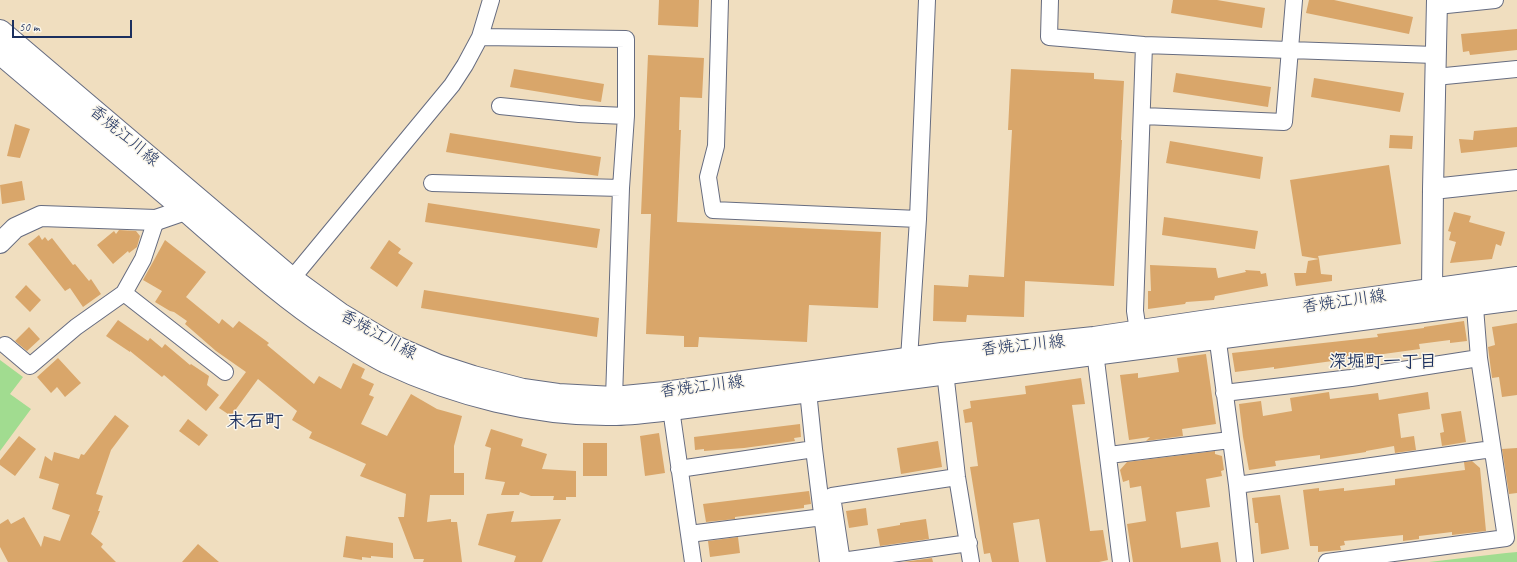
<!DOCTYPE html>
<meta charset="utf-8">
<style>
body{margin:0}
#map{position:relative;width:1517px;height:562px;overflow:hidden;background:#f0debf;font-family:Caveat,sans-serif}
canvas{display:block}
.scale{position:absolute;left:12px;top:20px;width:120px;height:18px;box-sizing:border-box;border:2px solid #1b2f5e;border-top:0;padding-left:5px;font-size:12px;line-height:14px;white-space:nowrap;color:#1b2f5e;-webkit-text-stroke:3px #fbf7ec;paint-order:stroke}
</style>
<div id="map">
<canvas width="1517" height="562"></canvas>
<div class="scale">50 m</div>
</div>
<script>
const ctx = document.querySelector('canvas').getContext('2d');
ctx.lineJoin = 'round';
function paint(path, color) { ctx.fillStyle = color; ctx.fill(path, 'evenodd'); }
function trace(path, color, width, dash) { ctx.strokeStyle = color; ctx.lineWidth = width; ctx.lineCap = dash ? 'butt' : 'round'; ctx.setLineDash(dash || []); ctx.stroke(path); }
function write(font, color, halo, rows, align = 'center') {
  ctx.font = font + ' Caveat,"Klee One",sans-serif'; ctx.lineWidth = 3; ctx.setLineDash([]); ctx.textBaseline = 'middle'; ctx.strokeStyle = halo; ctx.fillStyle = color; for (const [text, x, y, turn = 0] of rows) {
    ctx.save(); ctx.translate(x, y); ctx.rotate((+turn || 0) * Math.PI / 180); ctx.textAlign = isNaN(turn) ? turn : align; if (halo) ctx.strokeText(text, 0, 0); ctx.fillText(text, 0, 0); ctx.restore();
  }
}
paint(new Path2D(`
 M 0,360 L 23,377 L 10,394 L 31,409 L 0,451 Z
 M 1517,552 L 1517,562 L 1429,562 L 1506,553 Z`), '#a1dc90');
paint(new Path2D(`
 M 659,0 L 699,0 L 698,27 L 658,25 Z
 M 1173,0 L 1217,0 L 1265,8 L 1262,28 L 1171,13 Z
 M 1309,0 L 1334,0 L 1413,17 L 1409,34 L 1306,13 Z
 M 1517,29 L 1517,50 L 1470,55 L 1469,51 L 1463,52 L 1461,34 Z
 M 648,55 L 704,58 L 702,98 L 680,97 L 679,130 L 681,130 L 677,222 L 881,232 L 878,308 L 809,305 L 807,342 L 699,337 L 698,347 L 684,347 L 684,336 L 646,334 L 651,214 L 641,214 Z
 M 514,69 L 604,84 L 601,102 L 510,87 Z
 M 1011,69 L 1094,73 L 1094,79 L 1124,81 L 1121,140 L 1122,140 L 1114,286 L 1025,281 L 1024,317 L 967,315 L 966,322 L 933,321 L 934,285 L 968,287 L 969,275 L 1004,277 L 1012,130 L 1008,130 Z
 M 1176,73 L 1271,87 L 1268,107 L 1173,92 Z
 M 1314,78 L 1404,93 L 1400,112 L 1311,97 Z
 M 15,124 L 30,129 L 20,158 L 7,156 Z
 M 1517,127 L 1517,147 L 1461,153 L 1459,139 L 1473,140 L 1474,131 Z
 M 450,133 L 601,157 L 598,176 L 446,152 Z
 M 1390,135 L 1413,136 L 1412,149 L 1389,148 Z
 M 1170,141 L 1263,157 L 1260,179 L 1166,163 Z
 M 1389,165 L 1401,244 L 1318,256 L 1319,259 L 1302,256 L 1290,180 Z
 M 22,181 L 25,200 L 2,204 L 0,185 Z
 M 428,203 L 600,229 L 597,248 L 425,222 Z
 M 1454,212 L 1471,216 L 1469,222 L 1505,232 L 1501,246 L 1496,244 L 1492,259 L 1450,263 L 1456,242 L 1449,240 L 1451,232 L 1448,231 Z
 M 1164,217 L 1258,231 L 1255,249 L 1162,235 Z
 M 119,230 L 136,231 L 140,236 L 137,247 L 129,253 L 128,251 L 113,264 L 97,245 L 114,231 L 116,234 Z
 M 39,235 L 42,240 L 45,237 L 48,241 L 52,238 L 73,265 L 75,264 L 89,281 L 91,279 L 101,294 L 83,307 L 70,288 L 65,291 L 28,244 Z
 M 165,240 L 206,272 L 186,297 L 219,324 L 222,319 L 233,328 L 239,321 L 269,343 L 267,345 L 314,384 L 319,376 L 341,389 L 353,363 L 365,369 L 361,378 L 374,384 L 369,395 L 374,397 L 361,424 L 387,436 L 411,394 L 437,409 L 462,416 L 454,446 L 454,473 L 464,473 L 464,495 L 430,495 L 427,522 L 451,519 L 451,522 L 457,522 L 462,562 L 423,562 L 424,559 L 414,559 L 398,517 L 404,517 L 406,494 L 360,476 L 366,464 L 309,438 L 312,432 L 292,420 L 297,411 L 258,379 L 231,416 L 219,408 L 246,372 L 216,351 L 185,324 L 187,321 L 174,312 L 170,311 L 155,302 L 162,291 L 143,280 Z
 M 389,240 L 401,249 L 398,253 L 413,263 L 397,287 L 370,268 Z
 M 1319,259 L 1321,274 L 1332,275 L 1332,281 L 1296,286 L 1294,273 L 1306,273 L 1308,261 Z
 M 1150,265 L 1216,268 L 1218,278 L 1246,272 L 1245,270 L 1260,271 L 1261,274 L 1266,273 L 1268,286 L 1215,296 L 1214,300 L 1186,302 L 1185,304 L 1148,309 L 1148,291 L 1151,291 Z
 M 26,285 L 41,300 L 30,312 L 15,297 Z
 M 424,290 L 599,318 L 597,337 L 421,308 Z
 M 118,320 L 148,341 L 150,338 L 162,348 L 165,344 L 190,365 L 191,364 L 209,376 L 207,385 L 219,395 L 206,411 L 164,375 L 162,377 L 130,351 L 130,352 L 106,336 Z
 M 1464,321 L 1467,341 L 1450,343 L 1450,340 L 1419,344 L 1420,349 L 1274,369 L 1274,367 L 1235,372 L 1232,353 L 1378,337 L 1377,334 L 1424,328 L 1424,327 Z
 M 1517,323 L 1517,395 L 1502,397 L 1499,377 L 1492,378 L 1488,347 L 1495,345 L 1492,327 Z
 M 29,327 L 40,339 L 27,351 L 15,341 Z
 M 1206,354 L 1216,424 L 1182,429 L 1183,436 L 1146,441 L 1150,437 L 1129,440 L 1120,375 L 1138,373 L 1138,378 L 1179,372 L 1177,358 Z
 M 58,358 L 81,383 L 65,397 L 57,387 L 51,393 L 37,377 Z
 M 1081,378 L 1085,404 L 1072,405 L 1090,531 L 1103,530 L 1108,560 L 1099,562 L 1046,562 L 1039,519 L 1013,523 L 1019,562 L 992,562 L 990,553 L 984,554 L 970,467 L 978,466 L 972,422 L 965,423 L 963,410 L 971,408 L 970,401 L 1026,394 L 1025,386 Z
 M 1329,392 L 1330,399 L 1378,393 L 1379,400 L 1428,392 L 1430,409 L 1398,414 L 1401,438 L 1414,436 L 1416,450 L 1395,453 L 1394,446 L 1366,451 L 1366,452 L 1320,459 L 1320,455 L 1275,461 L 1276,466 L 1249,470 L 1243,437 L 1239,404 L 1261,401 L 1263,416 L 1292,411 L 1290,398 Z
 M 1461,411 L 1466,442 L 1442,446 L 1440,433 L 1444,432 L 1441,414 Z
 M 115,415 L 129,426 L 111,450 L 96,494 L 103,496 L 98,511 L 100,511 L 91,534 L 103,544 L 101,547 L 116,562 L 8,562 L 0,547 L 0,524 L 8,519 L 11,524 L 24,517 L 41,547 L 44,536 L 60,541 L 70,515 L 52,509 L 59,484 L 39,478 L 45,456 L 52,461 L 54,452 L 79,459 L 81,454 L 84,455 Z
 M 188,419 L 208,435 L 199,446 L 179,431 Z
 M 800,424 L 801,437 L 794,438 L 795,441 L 744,448 L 704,451 L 704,449 L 695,450 L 694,437 Z
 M 491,429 L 523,439 L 521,446 L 547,454 L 542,469 L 576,471 L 576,497 L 566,497 L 566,500 L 553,500 L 554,496 L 531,496 L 520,492 L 519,495 L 501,495 L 505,482 L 485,479 L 491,448 L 485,446 Z
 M 659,433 L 665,473 L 645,476 L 640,436 Z
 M 19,436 L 36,449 L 15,476 L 0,465 L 0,460 Z
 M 938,441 L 942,467 L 901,474 L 897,448 Z
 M 583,443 L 607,443 L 607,476 L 583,476 Z
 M 1517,448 L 1517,493 L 1509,494 L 1502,449 Z
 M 1215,451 L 1215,454 L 1222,456 L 1224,470 L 1221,471 L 1222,476 L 1206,479 L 1210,507 L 1176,512 L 1181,548 L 1218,542 L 1221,562 L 1133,562 L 1127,524 L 1146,521 L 1141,486 L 1130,488 L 1129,480 L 1123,482 L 1120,470 L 1127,462 Z
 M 1472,461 L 1480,468 L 1486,531 L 1452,535 L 1452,532 L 1419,536 L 1419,539 L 1403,541 L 1403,535 L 1344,541 L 1345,545 L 1340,546 L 1341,550 L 1318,552 L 1318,546 L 1310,546 L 1303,490 L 1319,488 L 1319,491 L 1344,488 L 1344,491 L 1395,485 L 1395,479 L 1465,470 L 1464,462 Z
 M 809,491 L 811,504 L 804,505 L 804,508 L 735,517 L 735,519 L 706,522 L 703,504 Z
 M 1280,495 L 1289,549 L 1261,554 L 1258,523 L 1255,523 L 1252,498 Z
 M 866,508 L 868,525 L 849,528 L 846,511 Z
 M 514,511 L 511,522 L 561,519 L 542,562 L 514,562 L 516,556 L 478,545 L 487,514 Z
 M 926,519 L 929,539 L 880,546 L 877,529 L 900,525 L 900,523 Z
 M 346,536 L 393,543 L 393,558 L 371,556 L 371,558 L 362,557 L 362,560 L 343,557 Z
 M 738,537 L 740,553 L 710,557 L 708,541 Z
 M 198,544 L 219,562 L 182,562 Z
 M 932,558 L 933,562 L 903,562 Z`), '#d9a66a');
const minor = new Path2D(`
 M 720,0 L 716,146 L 708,177 L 713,210 L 918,219 L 909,359
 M 1050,0 L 1049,37 L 1144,45 L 1435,55
 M 1437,6 L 1495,0
 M 480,37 L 626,39 L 626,116 L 621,188 L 614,398
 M 1435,77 L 1517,69
 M 500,106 L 579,114 L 626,116
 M 1143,116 L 1284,122 L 1294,0
 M 432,183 L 621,188
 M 918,219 L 927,0
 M 285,287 L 452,85 L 465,65 L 480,37 L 491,0
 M 124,293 L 225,372
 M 1216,327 L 1237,485 L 1245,562
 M 1138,331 L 1135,311 L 1144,45
 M 1094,344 L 1121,562
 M 5,345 L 30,366 L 76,327 L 124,293 L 143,259 L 156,220
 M 944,363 L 957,477 L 971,562
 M 808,391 L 814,449 L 828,562
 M 1224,393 L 1351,378 L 1479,358
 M 671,409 L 693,562
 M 1109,455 L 1230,440
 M 679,469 L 814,449
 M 1237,485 L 1492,449
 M 689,534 L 823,517
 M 842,561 L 969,543
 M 842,562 L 832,496 L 957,477
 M 1327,562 L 1506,538 L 1479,358 L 1474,295`);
const tertiary = new Path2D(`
 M 1433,189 L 1517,180
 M 0,243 L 15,228 L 41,216 L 156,220 L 185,210 L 194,199
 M 1434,305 L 1432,290 L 1433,189 L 1437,0`);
const primary = new Path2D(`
 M 0,31 L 292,279 L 340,314 L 393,346 L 439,366 L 473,377 L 523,390 L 558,395 L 614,398 L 665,393 L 942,354 L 1094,338 L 1215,320 L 1517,278
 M 0,53 C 63,107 127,160 190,214 C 236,254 281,296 332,329 C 349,340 368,353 386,362 C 456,395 535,415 612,414 C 632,414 652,411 671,409 L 1517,299`);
trace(minor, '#666c80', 18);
trace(tertiary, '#666c80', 22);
trace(primary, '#666c80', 24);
trace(minor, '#fff', 16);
trace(tertiary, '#fff', 20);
trace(primary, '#fff', 22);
write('17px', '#1b2f5e', '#fbf7ec', [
 ["香焼江川線",124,136,40],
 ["香焼江川線",1344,302,-8],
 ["香焼江川線",378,335,29],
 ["香焼江川線",1023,346,-6],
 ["香焼江川線",702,387,-7]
]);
write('bold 18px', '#1b2f5e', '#fbf7ec', [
 ["深堀町一丁目",1383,362]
]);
write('bold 19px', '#1b2f5e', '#fbf7ec', [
 ["末石町",255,422]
]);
</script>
